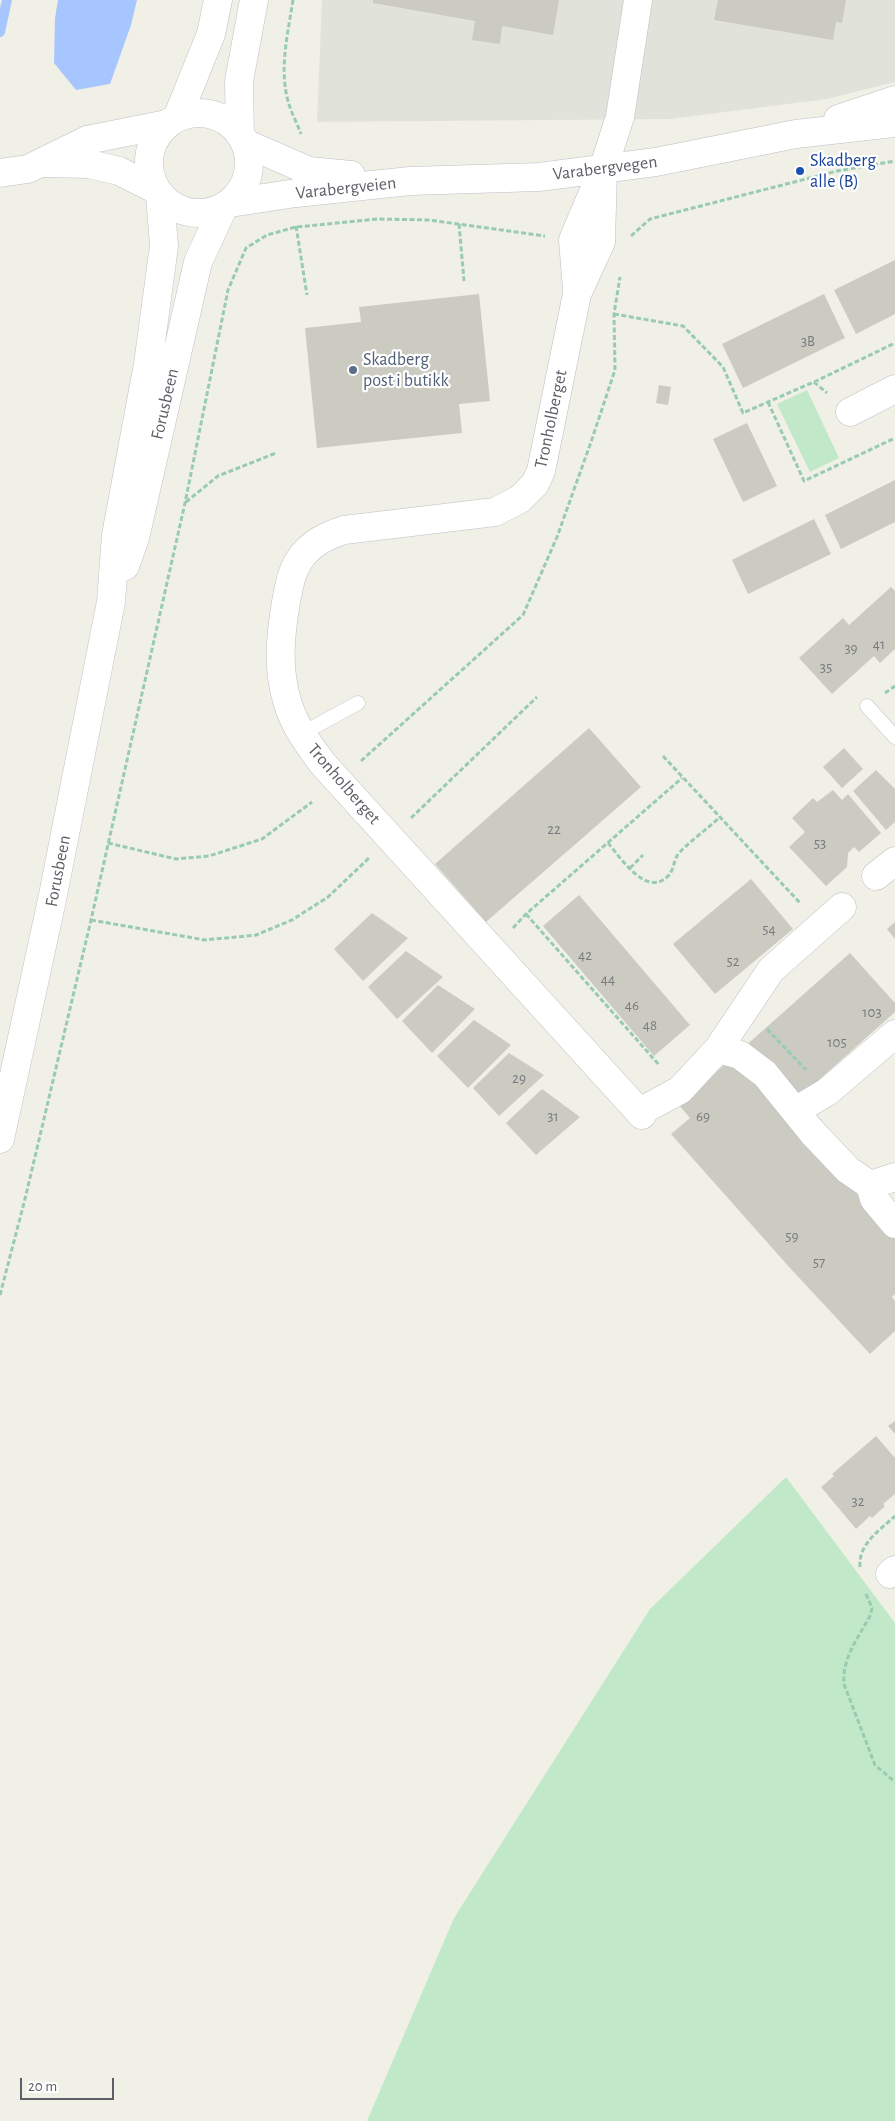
<!DOCTYPE html>
<style>
body{margin:0}
#map{position:relative;width:895px;height:2121px;overflow:hidden;background:#f0f0e6;font-family:"Alegreya Sans",sans-serif}
canvas{display:block}
.scale{position:absolute;left:20px;top:2078px;width:94px;height:22px;box-sizing:border-box;border:2px solid #5d5f67;border-top:0;padding-left:6px;font-size:15px;line-height:18px;white-space:nowrap;color:#5d5f67;-webkit-text-stroke:4px #fff;paint-order:stroke}
</style>
<div id="map">
<canvas width="895" height="2121"></canvas>
<div class="scale">20 m</div>
</div>
<script>
const ctx = document.querySelector('canvas').getContext('2d');
ctx.lineJoin = 'round';
function paint(path, color) { ctx.fillStyle = color; ctx.fill(path, 'evenodd'); }
function trace(path, color, width, dash) { ctx.strokeStyle = color; ctx.lineWidth = width; ctx.lineCap = dash ? 'butt' : 'round'; ctx.setLineDash(dash || []); ctx.stroke(path); }
function write(font, color, halo, rows, align = 'center') {
  ctx.font = font + ' "Alegreya Sans",sans-serif'; ctx.lineWidth = 4.5; ctx.setLineDash([]); ctx.textBaseline = 'middle'; ctx.strokeStyle = halo; ctx.fillStyle = color; for (const [text, x, y, turn = 0] of rows) {
    ctx.save(); ctx.translate(x, y); ctx.rotate((+turn || 0) * Math.PI / 180); ctx.textAlign = isNaN(turn) ? turn : align; if (halo) ctx.strokeText(text, 0, 0); ctx.fillText(text, 0, 0); ctx.restore();
  }
}
paint(new Path2D(`
 M 322,0 L 895,0 L 895,82 L 827,99 L 670,119 L 317,122 Z`), '#e1e2da');
paint(new Path2D(`
 M 807,390 L 839,458 L 810,472 L 777,404 Z
 M 786,1477 L 895,1623 L 895,2121 L 367,2121 L 454,1918 L 650,1609 Z`), '#c1e9c9');
paint(new Path2D(`
 M 58,0 L 137,0 L 131,25 L 110,84 L 76,90 L 54,63 L 55,18 Z`), '#a7c6ff');
trace(new Path2D(`
 M 0,32 L 7,0`), '#a7c6ff', 10);
paint(new Path2D(`
 M 373,0 L 559,0 L 553,35 L 502,26 L 500,44 L 472,40 L 475,21 L 373,3 Z
 M 718,0 L 846,0 L 842,23 L 836,22 L 833,40 L 714,20 Z
 M 895,260 L 895,314 L 856,334 L 834,290 Z
 M 479,294 L 490,401 L 459,404 L 462,433 L 317,448 L 305,328 L 361,322 L 359,307 Z
 M 824,294 L 845,338 L 743,388 L 722,344 Z
 M 659,385 L 671,387 L 668,405 L 656,403 Z
 M 747,423 L 777,486 L 743,502 L 713,439 Z
 M 895,480 L 895,522 L 841,549 L 825,515 Z
 M 814,519 L 831,554 L 748,594 L 732,560 Z
 M 891,587 L 895,591 L 895,649 L 880,663 L 874,656 L 832,694 L 799,658 L 843,618 L 849,625 Z
 M 589,728 L 641,787 L 486,922 L 435,864 Z
 M 844,748 L 863,769 L 842,788 L 823,767 Z
 M 876,770 L 895,789 L 895,822 L 886,830 L 853,791 Z
 M 833,790 L 842,800 L 848,794 L 881,833 L 859,852 L 854,847 L 848,853 L 847,867 L 826,886 L 789,847 L 805,832 L 792,818 L 813,798 L 817,802 Z
 M 751,879 L 793,929 L 715,994 L 673,944 Z
 M 579,895 L 690,1025 L 654,1056 L 543,926 Z
 M 372,913 L 408,938 L 363,981 L 334,949 Z
 M 895,922 L 895,939 L 887,929 Z
 M 406,951 L 443,977 L 397,1019 L 368,987 Z
 M 850,953 L 895,1003 L 895,1012 L 784,1111 L 895,1237 L 895,1294 L 892,1297 L 895,1301 L 895,1331 L 870,1354 L 790,1268 L 671,1134 L 690,1118 L 679,1105 Z
 M 438,985 L 475,1009 L 432,1053 L 402,1021 Z
 M 474,1020 L 511,1045 L 468,1088 L 437,1056 Z
 M 509,1053 L 544,1075 L 499,1116 L 473,1088 Z
 M 542,1089 L 580,1117 L 536,1155 L 506,1123 Z
 M 895,1421 L 895,1434 L 888,1426 Z
 M 876,1436 L 895,1458 L 895,1494 L 883,1504 L 885,1506 L 872,1518 L 870,1516 L 856,1529 L 821,1487 L 834,1476 L 832,1474 Z`), '#cccbc2');
const lane = new Path2D(`
 M 867,706 L 895,737
 M 301,734 L 358,703`);
const street = new Path2D(`
 M 838,119 L 895,100
 M 245,143 L 309,171 L 351,175
 M 44,163 L 89,164 L 119,171 L 155,189
 M 603,169 L 601,242 L 577,294 L 541,471 L 535,484 L 520,499 L 495,512 L 344,530 C 326,536 311,543 300,559 C 291,572 289,587 286,602 C 280,637 277,670 288,704 C 295,727 309,745 323,764 L 642,1115 L 645,1109 L 680,1090 L 718,1049 L 740,1055 L 765,1074 L 812,1132 L 848,1170 L 870,1185 L 874,1199 L 895,1224
 M 0,173 L 28,169 L 87,140 L 167,124
 M 230,203 L 296,193 L 410,181 L 539,177 L 656,162 L 796,134 L 895,123
 M 577,290 L 573,240 L 603,169 L 620,117 L 638,0
 M 850,412 L 895,389
 M 876,876 L 895,861
 M 718,1049 L 771,970 L 842,907
 M 795,1111 L 827,1092 L 895,1034
 M 870,1185 L 895,1177
 M 890,1574 L 895,1570`);
const secondary = new Path2D(`
 M149 163a50 50 0 1 1 100 0a50 50 0 1 1-100 0Z
 M 177,118 L 211,34 L 218,0
 M 240,135 L 239,81 L 254,0
 M 125,566 L 135,538 L 198,262 L 223,208
 M 0,1139 L 52,900 L 111,602 L 116,535 L 148,364 L 164,246 L 160,196`);
trace(lane, '#bdbec5', 15);
trace(street, '#bdbec5', 29);
trace(secondary, '#c0c1c9', 29);
trace(new Path2D(`
 M 293,0 C 288,33 279,68 288,101 C 291,112 297,123 301,134
 M 459,224 L 464,281
 M 296,226 L 307,295
 M 631,236 L 650,219 L 837,171 L 895,161
 M 614,314 L 683,326 L 723,367 L 743,413 L 814,382 L 895,343
 M 814,382 L 827,393
 M 768,402 L 804,481 L 895,438
 M 186,502 L 218,476 L 276,453
 M 885,693 L 895,686
 M 663,756 L 801,904
 M 361,761 L 523,615 L 557,537 L 591,442 L 615,370 L 614,314 L 620,277
 M 411,818 L 537,697
 M 108,843 L 176,859 L 209,856 L 262,839 L 312,802
 M 608,843 C 620,857 646,897 667,877 C 674,871 673,863 677,856 C 681,848 711,826 720,817
 M 630,868 L 643,855
 M 526,914 L 660,1066
 M 91,920 L 205,940 L 256,935 L 292,920 L 328,897 L 369,858
 M 513,928 L 526,914 L 682,778
 M 767,1029 L 806,1070
 M 0,1295 L 25,1199 L 91,920 L 185,503 L 228,290 L 246,248 L 267,235 L 296,227 L 378,219 L 429,220 L 545,236
 M 860,1567 C 858,1544 880,1530 895,1516
 M 866,1594 L 872,1608 L 870,1616 C 858,1638 842,1658 844,1684 L 875,1765 L 895,1782`), '#99cab2', 3, [5, 2.5]);
trace(lane, '#fff', 14);
trace(street, '#fff', 28);
trace(secondary, '#fff', 28);
for (const [x, y, r, color] of [
 [800,171,5,"#1a4fb4"],
 [353,370,5,"#5c6f8a"]
]) { const dot = new Path2D(); dot.arc(x, y, r, 0, 2 * Math.PI); ctx.fillStyle = color; ctx.fill(dot); trace(dot, '#fff', 2); }
write('15px', '#797a7e', null, [
 ["3B",808,341],
 ["41",879,644],
 ["39",851,648],
 ["35",826,667],
 ["22",554,829],
 ["53",820,843],
 ["54",769,929],
 ["42",585,955],
 ["52",733,961],
 ["44",608,979],
 ["46",632,1005],
 ["103",872,1012],
 ["48",650,1025],
 ["105",837,1042],
 ["29",519,1078],
 ["31",553,1116],
 ["69",703,1116],
 ["59",792,1236],
 ["57",819,1262],
 ["32",858,1501]
]);
write('18px', '#164399', '#fff', [
 ["Skadberg",810,161],
 ["alle (B)",810,182]
], 'left');
write('18px', '#5d5f67', '#fff', [
 ["Varabergvegen",605,168,-7],
 ["Varabergveien",346,188,-6],
 ["Forusbeen",165,404,-77],
 ["Tronholberget",551,419,-78],
 ["Tronholberget",344,784,49],
 ["Forusbeen",58,871,-79]
]);
write('18px', '#4e5e75', '#fff', [
 ["Skadberg",363,360],
 ["post i butikk",363,381]
], 'left');
</script>
